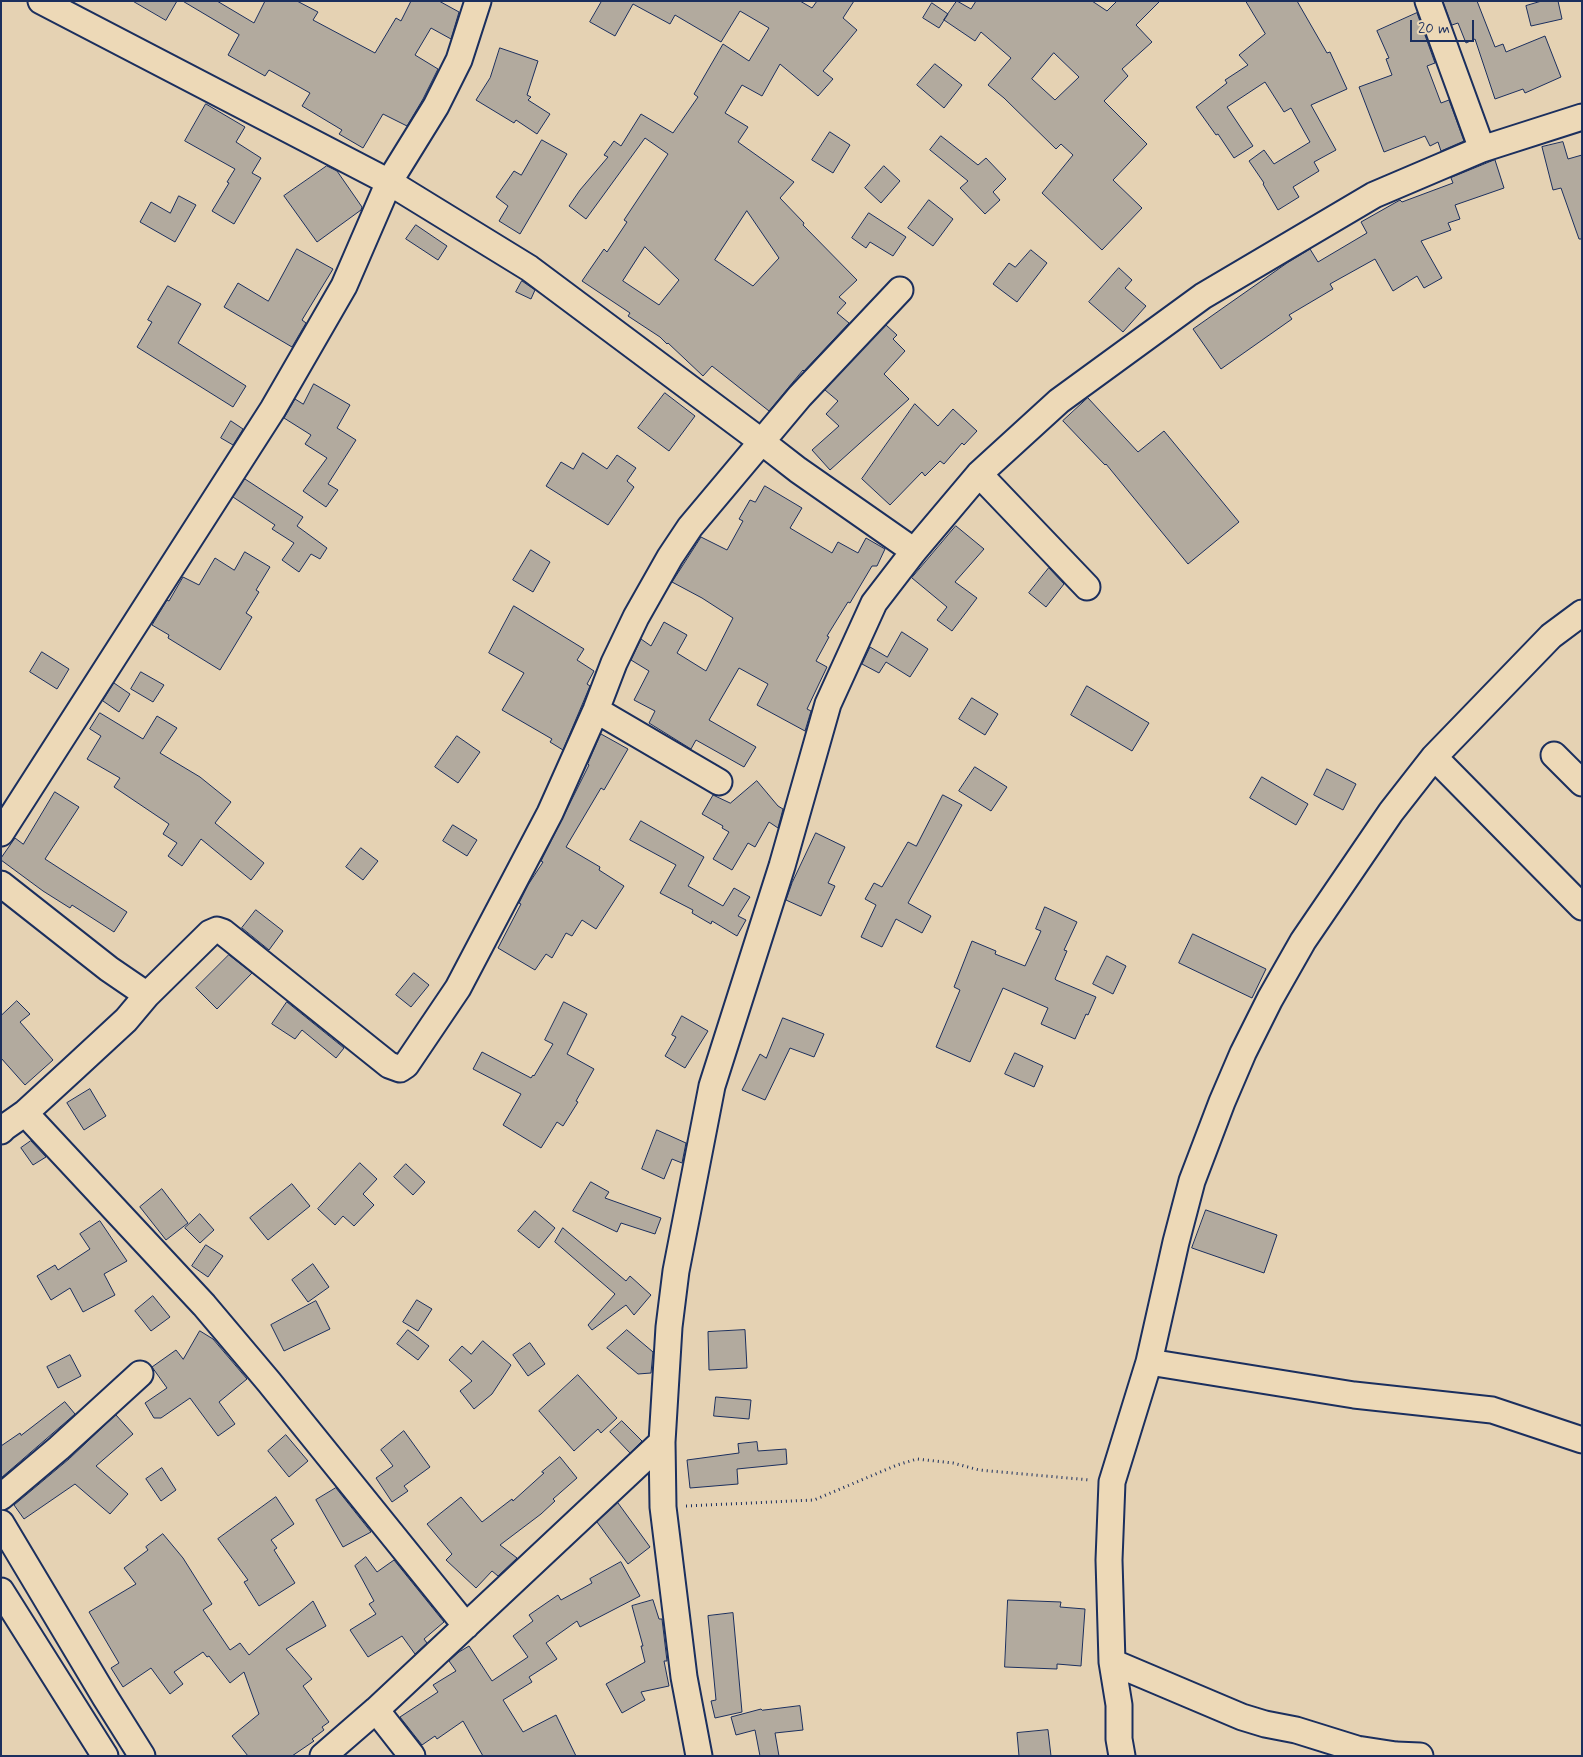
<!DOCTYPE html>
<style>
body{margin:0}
#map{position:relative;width:1583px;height:1757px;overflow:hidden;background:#e5d2b3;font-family:Mynerve,sans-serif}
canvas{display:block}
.frame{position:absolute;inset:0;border:2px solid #1b2f5e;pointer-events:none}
.scale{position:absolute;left:1410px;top:20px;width:64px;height:22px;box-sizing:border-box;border:2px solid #1b2f5e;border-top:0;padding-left:6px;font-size:15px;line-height:18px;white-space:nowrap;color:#1b2f5e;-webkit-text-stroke:4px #edd9b7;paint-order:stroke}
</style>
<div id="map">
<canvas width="1583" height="1757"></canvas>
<div class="frame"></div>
<div class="scale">20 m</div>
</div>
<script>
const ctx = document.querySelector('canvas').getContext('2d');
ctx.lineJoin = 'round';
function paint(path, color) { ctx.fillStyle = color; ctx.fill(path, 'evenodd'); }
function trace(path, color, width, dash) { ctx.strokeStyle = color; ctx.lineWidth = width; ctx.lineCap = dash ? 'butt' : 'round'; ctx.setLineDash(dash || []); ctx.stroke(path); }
const building = new Path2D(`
 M 133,1 L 177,1 L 166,20 Z
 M 183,1 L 217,1 L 254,23 L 265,1 L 297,1 L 318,12 L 313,20 L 375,53 L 396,18 L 401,21 L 411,1 L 439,1 L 459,12 L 451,39 L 431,28 L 415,55 L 438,69 L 423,99 L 407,126 L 383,114 L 363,148 L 339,134 L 342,130 L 302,106 L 310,93 L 269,70 L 265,76 L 228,55 L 239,35 Z
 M 602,1 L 800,1 L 812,8 L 817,1 L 854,1 L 843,18 L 857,30 L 823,71 L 833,79 L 818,96 L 780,64 L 762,96 L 742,85 L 725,113 L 748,127 L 738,142 L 794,182 L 780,198 L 804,223 L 803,225 L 857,280 L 839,297 L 846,303 L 837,313 L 849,323 L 804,371 L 803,370 L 769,411 L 712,366 L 703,376 L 668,343 L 667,344 L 660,337 L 628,316 L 630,313 L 582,281 L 604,249 L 607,252 L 627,222 L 624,220 L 668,154 L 645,138 L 586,219 L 569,206 L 580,190 L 608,157 L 604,155 L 614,141 L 621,146 L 641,114 L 673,133 L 698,97 L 694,94 L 723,44 L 749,61 L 769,28 L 740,11 L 721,42 L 675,15 L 670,24 L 633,4 L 615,36 L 590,22 ZM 747,211 L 779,258 L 753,286 L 715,260 ZM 645,247 L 679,280 L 659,305 L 623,281 Z
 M 957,1 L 971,9 L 976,1 L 1092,1 L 1107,11 L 1117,1 L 1160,1 L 1136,25 L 1152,42 L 1122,69 L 1128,76 L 1104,101 L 1147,144 L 1113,180 L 1142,208 L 1102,250 L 1042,193 L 1073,155 L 1061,144 L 1056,149 L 1004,98 L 988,85 L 1011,58 L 981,32 L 975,41 L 944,20 ZM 1054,53 L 1079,77 L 1055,100 L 1032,79 Z
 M 1246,1 L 1297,1 L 1327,53 L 1330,52 L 1347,89 L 1311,105 L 1336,150 L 1314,162 L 1319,171 L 1293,187 L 1299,197 L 1278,210 L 1263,184 L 1264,183 L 1249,161 L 1264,150 L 1274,164 L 1310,142 L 1291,108 L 1284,112 L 1265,82 L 1227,107 L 1253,146 L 1234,158 L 1218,134 L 1216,135 L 1196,107 L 1227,83 L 1225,80 L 1248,65 L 1239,55 L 1265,34 Z
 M 1443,1 L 1477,1 L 1495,47 L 1503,44 L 1506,52 L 1545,36 L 1561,77 L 1525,93 L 1523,89 L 1495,99 L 1475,39 L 1466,43 L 1458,23 L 1452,25 Z
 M 1542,1 L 1558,1 L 1562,19 L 1531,26 L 1526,6 Z
 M 932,3 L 948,14 L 939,28 L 923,18 Z
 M 1417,13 L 1435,63 L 1427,66 L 1441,103 L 1449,100 L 1464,141 L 1441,151 L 1438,142 L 1430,146 L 1425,136 L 1384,152 L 1359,87 L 1392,75 L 1386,59 L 1389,58 L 1377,31 Z
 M 500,48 L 538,61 L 527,95 L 531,97 L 528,100 L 550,114 L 537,134 L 516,120 L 514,123 L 476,100 L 490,78 Z
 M 935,64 L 962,85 L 944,108 L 917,85 Z
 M 206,104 L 245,127 L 236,142 L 261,158 L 252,173 L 261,178 L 234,224 L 212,211 L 229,183 L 227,182 L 235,169 L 185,141 Z
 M 830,132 L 850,145 L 833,173 L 812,160 Z
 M 941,136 L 978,165 L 986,158 L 1006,179 L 993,192 L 1000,200 L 985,214 L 960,188 L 968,181 L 930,150 Z
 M 542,140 L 567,154 L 520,234 L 499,221 L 508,206 L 496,197 L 514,171 L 521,175 Z
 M 1563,142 L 1568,159 L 1582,155 L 1582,239 L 1579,239 L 1561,188 L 1553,190 L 1542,147 Z
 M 1495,160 L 1504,188 L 1455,205 L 1460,219 L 1448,223 L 1451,230 L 1421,241 L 1442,278 L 1424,288 L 1417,276 L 1393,291 L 1375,259 L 1330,284 L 1333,289 L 1289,315 L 1292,319 L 1221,369 L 1193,329 L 1287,263 L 1310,249 L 1318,262 L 1367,233 L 1361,222 L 1400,200 L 1402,202 L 1453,183 L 1451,178 Z
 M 327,166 L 337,171 L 362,207 L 361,210 L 317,242 L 284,196 Z
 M 884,166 L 900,181 L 881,203 L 865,188 Z
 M 179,196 L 196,205 L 175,242 L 140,222 L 151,202 L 170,213 Z
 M 929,200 L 953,219 L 933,246 L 908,228 Z
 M 869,213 L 906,237 L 893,256 L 870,242 L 866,248 L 852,238 Z
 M 416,225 L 447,246 L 438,260 L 406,239 Z
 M 297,249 L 333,269 L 302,320 L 306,323 L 292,347 L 224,307 L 238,283 L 268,301 Z
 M 1031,250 L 1047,263 L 1017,302 L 993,284 L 1009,263 L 1015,267 Z
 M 1119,268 L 1132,280 L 1125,288 L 1146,306 L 1123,332 L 1089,302 Z
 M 522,281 L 535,290 L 531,299 L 516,292 Z
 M 168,286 L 201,304 L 178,343 L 246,386 L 233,407 L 137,347 L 152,322 L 148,320 Z
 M 886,325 L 897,335 L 893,339 L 905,351 L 884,374 L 909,399 L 830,470 L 812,450 L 839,426 L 826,414 L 838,401 L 825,390 Z
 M 314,384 L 350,405 L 337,428 L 356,440 L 328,484 L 338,490 L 326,507 L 303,491 L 327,458 L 305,444 L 311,435 L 284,418 L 295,399 L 303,404 Z
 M 665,393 L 695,416 L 669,451 L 638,428 Z
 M 1088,398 L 1138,452 L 1164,431 L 1239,522 L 1188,564 L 1106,464 L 1105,465 L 1063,421 Z
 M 915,404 L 938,426 L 953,409 L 977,431 L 964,445 L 962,443 L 944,464 L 940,461 L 925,476 L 922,472 L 890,505 L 862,479 Z
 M 231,421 L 243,429 L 233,445 L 221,438 Z
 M 583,453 L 607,469 L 617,455 L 636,468 L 627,481 L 634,487 L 608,525 L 546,486 L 561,462 L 573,469 Z
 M 245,479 L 303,517 L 297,526 L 327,548 L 320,559 L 311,554 L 299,572 L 282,560 L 294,543 L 272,529 L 275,525 L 233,497 Z
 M 765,486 L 802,508 L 790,528 L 832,553 L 838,542 L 858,553 L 866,538 L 885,549 L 877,566 L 872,566 L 850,603 L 848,602 L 827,636 L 829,637 L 816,661 L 827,667 L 807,709 L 811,711 L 805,731 L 757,705 L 768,684 L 739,668 L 709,720 L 756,747 L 744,767 L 696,740 L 691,749 L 649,723 L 655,711 L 634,700 L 649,671 L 631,660 L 641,639 L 651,646 L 664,622 L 687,635 L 677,653 L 706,671 L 733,618 L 702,598 L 672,582 L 701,537 L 727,550 L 743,521 L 739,519 L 750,500 L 755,502 Z
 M 956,526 L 984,549 L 955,582 L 977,598 L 952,631 L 937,620 L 947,607 L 912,578 Z
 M 531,550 L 550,562 L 533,592 L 513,580 Z
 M 245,552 L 270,567 L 256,590 L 259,592 L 246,613 L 252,617 L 220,670 L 168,638 L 169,635 L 152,625 L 167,600 L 169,601 L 183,577 L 199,585 L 215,558 L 234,570 Z
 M 1049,568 L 1064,584 L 1046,607 L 1029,593 Z
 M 514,606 L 584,649 L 577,660 L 594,671 L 587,684 L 590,686 L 563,750 L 550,742 L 552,739 L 502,710 L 524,673 L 489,653 Z
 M 902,632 L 928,649 L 910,677 L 886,662 L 879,673 L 862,664 L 870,647 L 887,657 Z
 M 42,652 L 69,669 L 57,689 L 30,672 Z
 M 141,672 L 164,685 L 153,702 L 131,689 Z
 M 114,683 L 130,694 L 119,712 L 103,701 Z
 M 1087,686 L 1149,723 L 1132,751 L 1071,715 Z
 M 972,698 L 998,714 L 985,735 L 959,719 Z
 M 100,713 L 143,739 L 157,716 L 177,728 L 160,753 L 200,777 L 231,802 L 215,823 L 264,863 L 251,880 L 201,839 L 182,866 L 168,856 L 177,843 L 163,834 L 169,824 L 114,787 L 120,778 L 87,759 L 101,736 L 90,729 Z
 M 601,734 L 628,749 L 604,790 L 601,788 L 566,847 L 600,867 L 599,870 L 624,886 L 596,929 L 582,920 L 572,936 L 566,933 L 552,958 L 546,954 L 535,970 L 498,948 L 521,904 L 519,903 L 528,885 L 543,862 L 541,861 L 589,765 L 588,764 Z
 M 457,736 L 480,752 L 458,783 L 435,767 Z
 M 975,767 L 1007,787 L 991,811 L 959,791 Z
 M 1327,769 L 1356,784 L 1343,810 L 1314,795 Z
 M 1262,777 L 1308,804 L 1296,825 L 1250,798 Z
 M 757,781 L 778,806 L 783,809 L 778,828 L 769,822 L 755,847 L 748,843 L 732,870 L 713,859 L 729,832 L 722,828 L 723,826 L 702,814 L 713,795 L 730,803 Z
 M 55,792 L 79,807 L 45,859 L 127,912 L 114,932 L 72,905 L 70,908 L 43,891 L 1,860 L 1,858 L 15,838 L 23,844 Z
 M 943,795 L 962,805 L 908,903 L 931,916 L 922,933 L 896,919 L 882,947 L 861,937 L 876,905 L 865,899 L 874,883 L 882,887 L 908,842 L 916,846 Z
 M 641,821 L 704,857 L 688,886 L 723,906 L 734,888 L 750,897 L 738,916 L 746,920 L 737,936 L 712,921 L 711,924 L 692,913 L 693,910 L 660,893 L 676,865 L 630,840 Z
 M 453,825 L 477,840 L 467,856 L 443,841 Z
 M 816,833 L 845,847 L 828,883 L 835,886 L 821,916 L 786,900 L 792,883 Z
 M 361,848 L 378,861 L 363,880 L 346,867 Z
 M 1045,907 L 1077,922 L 1064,950 L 1067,951 L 1055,979 L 1056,980 L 1096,997 L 1088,1015 L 1086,1014 L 1075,1039 L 1041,1024 L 1048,1008 L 1003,988 L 970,1062 L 936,1047 L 960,990 L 954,987 L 972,941 L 996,951 L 995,954 L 1025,966 L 1041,931 L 1036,929 Z
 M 256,910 L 283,931 L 269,950 L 242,928 Z
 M 1193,934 L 1266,969 L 1252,998 L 1179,963 Z
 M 229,955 L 252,973 L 217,1009 L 196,988 Z
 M 1107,956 L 1126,966 L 1113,994 L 1093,984 Z
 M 414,973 L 429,985 L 411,1007 L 396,995 Z
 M 17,1001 L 30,1014 L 20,1022 L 53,1060 L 25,1085 L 1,1058 L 1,1016 Z
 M 287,1002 L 344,1048 L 336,1058 L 302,1030 L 295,1039 L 272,1024 Z
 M 564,1002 L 587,1014 L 567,1054 L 594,1069 L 576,1101 L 578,1102 L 563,1126 L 557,1122 L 541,1148 L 503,1125 L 521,1094 L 473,1069 L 482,1052 L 531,1078 L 533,1075 L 534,1076 L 553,1044 L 545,1040 Z
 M 682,1016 L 708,1031 L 685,1068 L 665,1056 L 676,1037 L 672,1035 Z
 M 783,1018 L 824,1034 L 814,1057 L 790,1048 L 765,1100 L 742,1090 L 760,1054 L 766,1058 Z
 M 1015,1053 L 1043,1066 L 1034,1087 L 1005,1074 Z
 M 90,1089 L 106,1116 L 84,1130 L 67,1103 Z
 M 657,1130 L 686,1143 L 682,1163 L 672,1159 L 664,1179 L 642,1169 Z
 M 31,1141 L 46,1157 L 33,1165 L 21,1148 Z
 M 360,1163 L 377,1179 L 363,1194 L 374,1205 L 354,1226 L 343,1216 L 335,1225 L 318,1209 Z
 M 406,1164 L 425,1182 L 413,1195 L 394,1177 Z
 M 591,1182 L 609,1192 L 605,1198 L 661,1218 L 655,1234 L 621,1223 L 617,1232 L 573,1211 Z
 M 292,1184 L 310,1206 L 268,1240 L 250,1218 Z
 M 162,1189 L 188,1223 L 166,1240 L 140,1207 Z
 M 1206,1210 L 1277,1235 L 1264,1273 L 1192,1248 Z
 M 535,1211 L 555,1228 L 539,1248 L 518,1231 Z
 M 200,1214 L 214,1230 L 200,1243 L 185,1228 Z
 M 100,1221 L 127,1261 L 104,1274 L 115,1295 L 83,1312 L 70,1288 L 51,1300 L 37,1276 L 55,1265 L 58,1270 L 90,1249 L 80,1234 Z
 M 563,1228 L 626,1281 L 630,1276 L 651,1295 L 634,1315 L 626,1305 L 592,1330 L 588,1325 L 615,1294 L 555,1242 Z
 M 206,1245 L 223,1256 L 208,1277 L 192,1266 Z
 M 313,1264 L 329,1287 L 308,1302 L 292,1280 Z
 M 153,1296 L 170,1317 L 151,1331 L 135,1311 Z
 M 417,1300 L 432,1309 L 418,1331 L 403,1322 Z
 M 316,1301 L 330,1329 L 284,1351 L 271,1325 Z
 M 408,1330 L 429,1346 L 418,1360 L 397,1344 Z
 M 627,1330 L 653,1352 L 651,1373 L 638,1374 L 607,1348 Z
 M 745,1330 L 747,1368 L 709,1370 L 708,1332 Z
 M 200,1331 L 213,1339 L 247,1379 L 219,1402 L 235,1424 L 218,1436 L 190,1398 L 161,1418 L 154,1418 L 145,1403 L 167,1388 L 152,1367 L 176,1350 L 183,1359 Z
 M 483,1341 L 511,1365 L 492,1394 L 474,1409 L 460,1391 L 472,1381 L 449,1360 L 462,1346 L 471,1354 Z
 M 530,1343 L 545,1364 L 528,1376 L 513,1355 Z
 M 70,1355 L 81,1376 L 58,1388 L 47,1367 Z
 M 578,1375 L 617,1418 L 601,1433 L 598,1429 L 574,1451 L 539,1411 Z
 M 716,1397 L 751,1400 L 749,1419 L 714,1416 Z
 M 65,1402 L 75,1414 L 1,1478 L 1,1446 L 20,1433 L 21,1435 Z
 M 116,1415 L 133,1434 L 96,1466 L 128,1494 L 110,1514 L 75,1484 L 24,1519 L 14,1505 L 69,1459 Z
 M 622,1421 L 642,1441 L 630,1453 L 610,1432 Z
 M 404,1431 L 430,1467 L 404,1486 L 408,1491 L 392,1502 L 376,1478 L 393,1466 L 381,1450 Z
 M 286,1435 L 308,1461 L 289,1477 L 268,1451 Z
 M 757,1442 L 758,1451 L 786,1449 L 787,1464 L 737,1469 L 738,1484 L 690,1488 L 687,1460 L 739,1453 L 738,1444 Z
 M 560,1457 L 577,1478 L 553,1499 L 555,1501 L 541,1514 L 500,1545 L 517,1558 L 498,1576 L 492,1571 L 476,1588 L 446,1560 L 452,1554 L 427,1524 L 461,1497 L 482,1522 L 512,1499 L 513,1501 L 544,1473 L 542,1472 Z
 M 162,1468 L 176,1490 L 161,1501 L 146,1479 Z
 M 336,1488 L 371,1532 L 343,1547 L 316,1500 Z
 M 276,1497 L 294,1524 L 271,1540 L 277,1548 L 274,1550 L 295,1583 L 259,1606 L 244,1582 L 248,1580 L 218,1539 Z
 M 618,1503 L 650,1547 L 628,1564 L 597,1522 Z
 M 163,1534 L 183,1558 L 212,1604 L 203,1610 L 230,1650 L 240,1643 L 249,1655 L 313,1601 L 326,1626 L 286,1649 L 312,1679 L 303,1686 L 329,1722 L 322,1727 L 324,1730 L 312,1739 L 314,1741 L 292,1756 L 248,1756 L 232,1736 L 259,1714 L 244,1672 L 230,1683 L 209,1656 L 207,1657 L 203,1652 L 174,1672 L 183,1684 L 170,1694 L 151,1668 L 123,1687 L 111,1668 L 119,1663 L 89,1612 L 136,1584 L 124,1568 L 148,1550 L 146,1547 Z
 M 366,1557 L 377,1572 L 394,1560 L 444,1622 L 424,1639 L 427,1643 L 415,1654 L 402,1636 L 368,1657 L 350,1630 L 376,1614 L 369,1604 L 374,1601 L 355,1566 Z
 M 621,1562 L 640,1596 L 580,1627 L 577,1621 L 546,1643 L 557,1659 L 529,1677 L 532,1682 L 503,1700 L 523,1732 L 556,1715 L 576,1756 L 483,1756 L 463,1721 L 437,1739 L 435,1736 L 422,1745 L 400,1717 L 438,1692 L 433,1685 L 456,1671 L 449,1661 L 459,1652 L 469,1646 L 492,1681 L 528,1657 L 513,1636 L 533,1621 L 529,1615 L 558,1595 L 561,1600 L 592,1583 L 590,1579 Z
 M 653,1600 L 659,1619 L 662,1619 L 667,1661 L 664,1661 L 669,1686 L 641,1692 L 645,1700 L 622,1713 L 606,1684 L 645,1662 L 641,1646 L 643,1646 L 632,1606 Z
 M 1008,1600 L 1061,1602 L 1060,1607 L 1085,1609 L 1081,1666 L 1057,1664 L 1057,1669 L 1005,1667 Z
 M 733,1613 L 742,1712 L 715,1718 L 711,1701 L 716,1700 L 708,1616 Z
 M 800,1706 L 803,1730 L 775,1733 L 779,1756 L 760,1756 L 755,1730 L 736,1735 L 731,1717 L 761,1709 L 762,1710 Z
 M 1048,1730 L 1051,1756 L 1019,1756 L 1017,1733 Z`);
paint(building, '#b2aa9e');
trace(building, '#1b2f5e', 1);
const minor = new Path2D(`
 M 41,1 L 389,182 L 529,268 L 762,442 L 798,470 L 914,551
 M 1428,1 L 1482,149
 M 979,474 L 1087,587
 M 596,710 L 719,782
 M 1554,755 L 1582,783
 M 1434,757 L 1582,907
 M 1,833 L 273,409 L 344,286 L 389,182 L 436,106 L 459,60 L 478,1
 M 1,884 L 109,969 L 147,995 L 210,933 L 217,930 L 223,932 L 389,1065 L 400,1069 L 406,1065 L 458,988 L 550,813 L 596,710 L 614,663 L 636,617 L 670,557 L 690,527 L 800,396 L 900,290
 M 25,1113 L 204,1305 L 269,1382 L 466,1626
 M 1,1131 L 5,1127 L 25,1113 L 73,1069 L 126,1020 L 147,995
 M 1149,1362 L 1354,1395 L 1492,1410 L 1582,1440
 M 1,1497 L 59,1448 L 140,1374
 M 1,1523 L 105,1697 L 142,1756
 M 1,1591 L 105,1756
 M 1112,1662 L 1242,1717 L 1265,1724 L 1296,1730 L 1357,1749 L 1396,1755 L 1420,1756
 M 376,1710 L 412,1756
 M 323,1756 L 376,1710 L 662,1442
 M 699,1756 L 684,1677 L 663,1507 L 662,1442 L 669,1327 L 676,1271 L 712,1086 L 782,866 L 828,704 L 874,603 L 914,551 L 979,474 L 1059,401 L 1203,296 L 1374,195 L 1482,149 L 1582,117
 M 1122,1756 L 1119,1739 L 1119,1705 L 1112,1662 L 1109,1560 L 1112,1482 L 1149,1362 L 1176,1242 L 1192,1181 L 1222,1102 L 1243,1053 L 1270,999 L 1303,941 L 1391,812 L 1434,757 L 1551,636 L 1582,613`);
trace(minor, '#1b2f5e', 29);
trace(new Path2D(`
 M 686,1506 L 814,1500 L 897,1465 L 917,1459 L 953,1463 L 979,1470 L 1090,1480`), '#1b2f5e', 3, [1, 4]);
trace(minor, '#edd9b7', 25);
</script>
